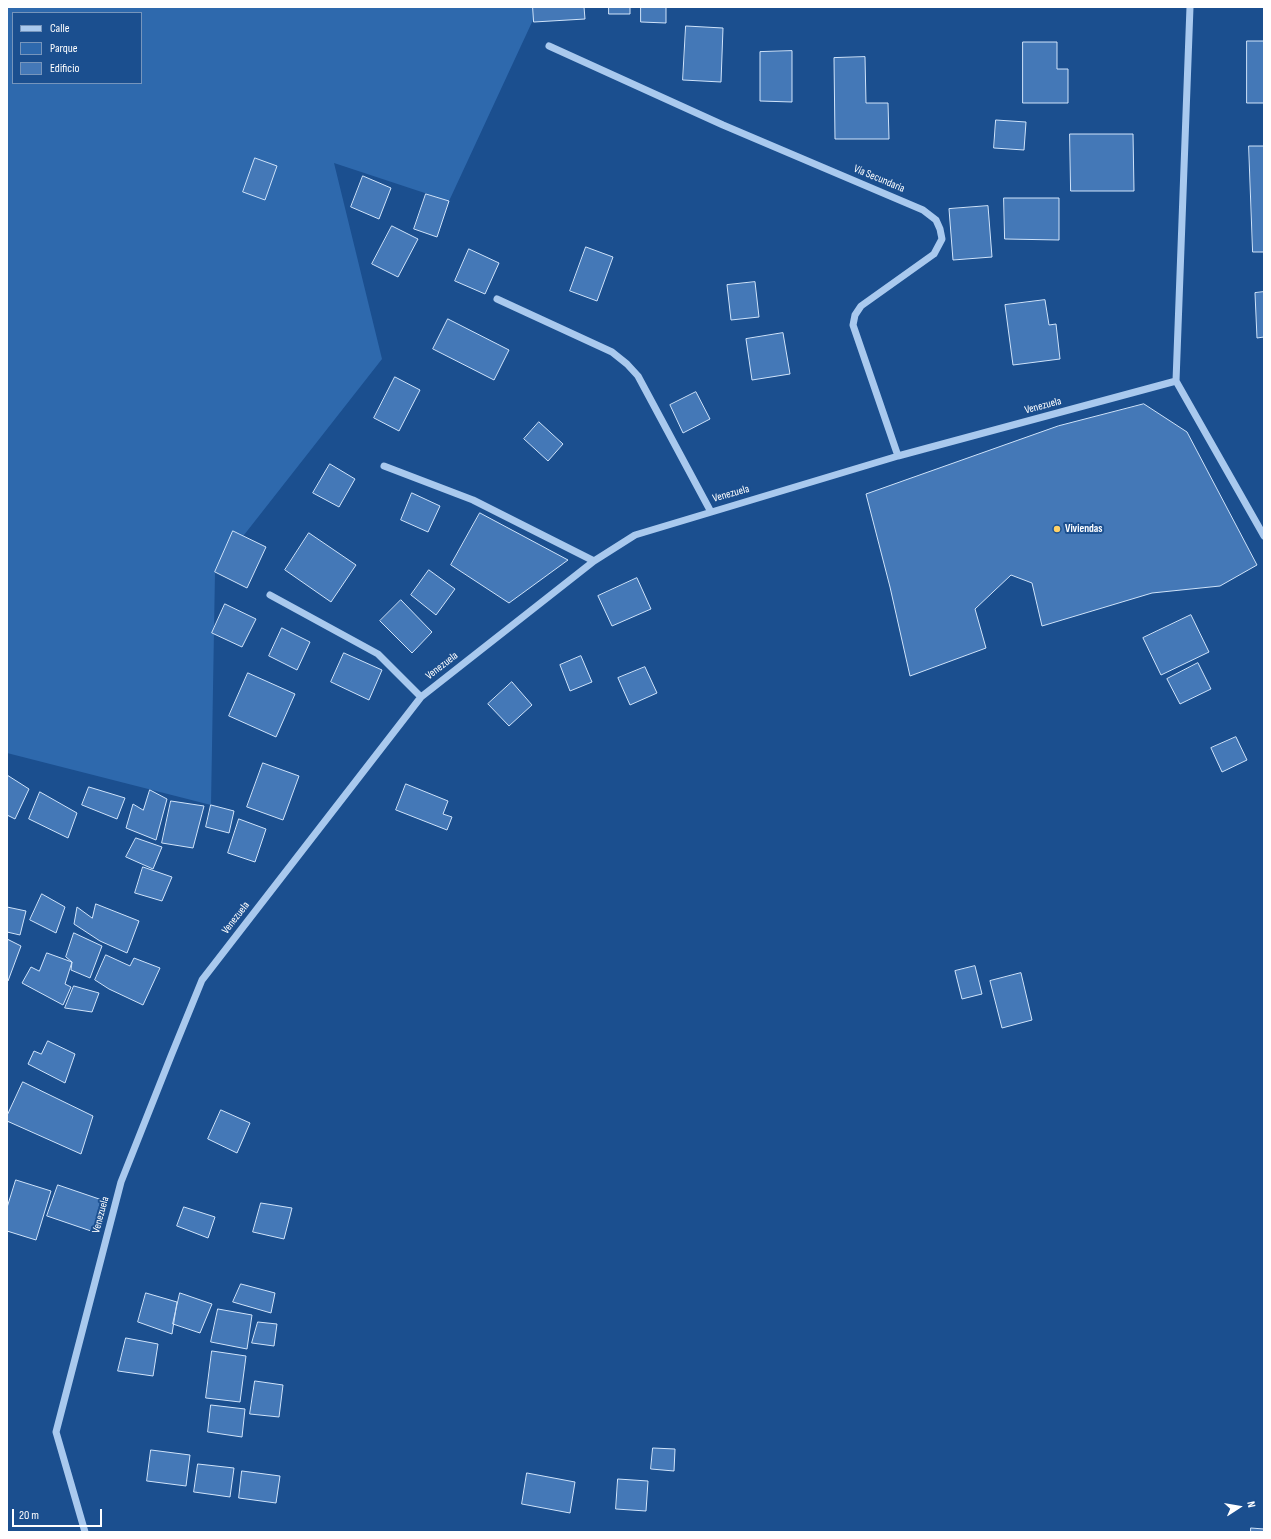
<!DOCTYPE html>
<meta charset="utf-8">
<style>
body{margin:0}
#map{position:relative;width:1271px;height:1539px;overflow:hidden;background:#1b4f8f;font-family:"Sofia Sans Condensed",sans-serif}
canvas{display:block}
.frame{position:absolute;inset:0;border:8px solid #fff;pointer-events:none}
.legend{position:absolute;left:12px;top:12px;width:130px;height:72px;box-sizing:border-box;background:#1b4f8f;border:1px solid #7695bc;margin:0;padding:5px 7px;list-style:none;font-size:12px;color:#fff}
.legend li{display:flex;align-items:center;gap:8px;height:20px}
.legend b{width:20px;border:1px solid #7695bc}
.north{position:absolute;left:1219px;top:1487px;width:40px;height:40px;-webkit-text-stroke:3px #1b4f8f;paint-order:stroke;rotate:78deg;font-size:11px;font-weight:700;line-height:16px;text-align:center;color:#fff}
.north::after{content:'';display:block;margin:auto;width:14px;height:18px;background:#fff;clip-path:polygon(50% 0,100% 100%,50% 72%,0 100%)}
.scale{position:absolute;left:12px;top:1509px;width:90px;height:18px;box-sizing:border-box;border:2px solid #fff;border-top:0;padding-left:5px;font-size:12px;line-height:14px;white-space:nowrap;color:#fff;-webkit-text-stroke:3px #1b4f8f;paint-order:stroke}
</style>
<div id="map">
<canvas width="1271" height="1539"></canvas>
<div class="frame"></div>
<ul class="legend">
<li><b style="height:5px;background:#a9c9ee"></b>Calle</li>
<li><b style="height:11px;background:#2e69ad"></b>Parque</li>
<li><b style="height:11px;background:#4478b7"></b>Edificio</li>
</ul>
<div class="north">N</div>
<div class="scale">20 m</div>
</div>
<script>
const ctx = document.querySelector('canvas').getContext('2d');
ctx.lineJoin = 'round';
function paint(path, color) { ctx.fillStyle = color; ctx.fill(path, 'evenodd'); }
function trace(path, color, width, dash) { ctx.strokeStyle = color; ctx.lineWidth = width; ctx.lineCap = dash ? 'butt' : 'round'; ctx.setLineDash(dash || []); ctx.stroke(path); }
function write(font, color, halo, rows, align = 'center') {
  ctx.font = font + ' "Sofia Sans Condensed",sans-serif'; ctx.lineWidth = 4; ctx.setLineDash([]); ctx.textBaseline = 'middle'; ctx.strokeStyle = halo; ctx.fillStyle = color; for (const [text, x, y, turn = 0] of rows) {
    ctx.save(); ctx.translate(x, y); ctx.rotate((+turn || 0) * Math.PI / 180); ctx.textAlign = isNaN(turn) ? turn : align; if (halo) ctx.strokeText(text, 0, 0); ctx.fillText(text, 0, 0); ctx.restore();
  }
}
paint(new Path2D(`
 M 7,7 L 539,7 L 449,201 L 334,163 L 382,359 L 215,572 L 211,805 L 7,753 ZM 13,13 L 141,13 L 141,83 L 13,83 Z`), '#2e69ad');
const building = new Path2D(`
 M 533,7 L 584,7 L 585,19 L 534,22 Z
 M 609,7 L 630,7 L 630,14 L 609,14 Z
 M 641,7 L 666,7 L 666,23 L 641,22 Z
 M 686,26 L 723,28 L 721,82 L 683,80 Z
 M 1247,41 L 1264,41 L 1264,103 L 1247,103 Z
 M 1023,42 L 1057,42 L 1057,69 L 1068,69 L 1068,103 L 1023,103 Z
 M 792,51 L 792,102 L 760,101 L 760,52 Z
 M 865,57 L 866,103 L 888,103 L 889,139 L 835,139 L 834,58 Z
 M 996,120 L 1026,122 L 1024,150 L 994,148 Z
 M 1070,134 L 1133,134 L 1134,191 L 1071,191 Z
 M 1249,146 L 1264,146 L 1264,252 L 1253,252 Z
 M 255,158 L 277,166 L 265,200 L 243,192 Z
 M 363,176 L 391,188 L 379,219 L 351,207 Z
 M 426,194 L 449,201 L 437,237 L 414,229 Z
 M 1004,198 L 1059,198 L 1059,240 L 1005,239 Z
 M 988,206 L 992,257 L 953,260 L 949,209 Z
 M 392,226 L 418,239 L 398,277 L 372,264 Z
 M 586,247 L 613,257 L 597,301 L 570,291 Z
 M 469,249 L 499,263 L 485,294 L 455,281 Z
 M 755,282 L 759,317 L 731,320 L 727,285 Z
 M 1264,292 L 1264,337 L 1257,338 L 1255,293 Z
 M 1045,300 L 1049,325 L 1056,324 L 1060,359 L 1013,365 L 1005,305 Z
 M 448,319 L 509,350 L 494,380 L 433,349 Z
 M 783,333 L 790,374 L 752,380 L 746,339 Z
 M 395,377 L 420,390 L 399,431 L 374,418 Z
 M 696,392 L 710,419 L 683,433 L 670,405 Z
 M 1144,404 L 1187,432 L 1257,565 L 1220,586 L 1152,593 L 1042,626 L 1032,583 L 1011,575 L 975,609 L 986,648 L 910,676 L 890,587 L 866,494 L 1058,426 Z
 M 539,422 L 563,444 L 548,461 L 524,439 Z
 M 330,464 L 355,479 L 339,507 L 313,493 Z
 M 412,493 L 440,506 L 428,532 L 401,520 Z
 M 480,513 L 568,560 L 509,603 L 451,565 Z
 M 233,531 L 266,547 L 247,588 L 215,572 Z
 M 309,533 L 356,565 L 331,602 L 285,570 Z
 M 429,570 L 455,589 L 436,615 L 411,595 Z
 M 637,578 L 651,609 L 612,626 L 598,596 Z
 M 401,600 L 432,632 L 412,653 L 380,621 Z
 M 225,604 L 256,619 L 242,647 L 212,633 Z
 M 1191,615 L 1209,652 L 1161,675 L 1143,638 Z
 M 282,628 L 310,642 L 297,670 L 269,656 Z
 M 344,653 L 382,670 L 369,700 L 331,682 Z
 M 581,656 L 592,682 L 570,691 L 560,665 Z
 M 1198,663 L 1211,689 L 1180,704 L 1167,679 Z
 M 645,667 L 657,693 L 630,705 L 618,678 Z
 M 248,673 L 295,694 L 276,737 L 229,716 Z
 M 512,682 L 532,705 L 509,726 L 488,704 Z
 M 1236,737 L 1247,760 L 1222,772 L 1211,748 Z
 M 263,763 L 299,776 L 283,820 L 247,807 Z
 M 7,775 L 29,789 L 15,819 L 7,815 Z
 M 406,784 L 448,801 L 443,814 L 452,817 L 447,830 L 396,810 Z
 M 89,787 L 125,798 L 117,819 L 82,805 Z
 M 150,790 L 167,799 L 156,840 L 126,828 L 133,804 L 143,810 Z
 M 40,792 L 77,813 L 68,838 L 29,819 Z
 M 171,801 L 204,806 L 193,848 L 162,843 Z
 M 211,805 L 234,811 L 229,833 L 206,827 Z
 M 239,819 L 266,829 L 255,862 L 228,853 Z
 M 136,838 L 162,847 L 153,869 L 126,857 Z
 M 143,867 L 172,877 L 162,901 L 135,893 Z
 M 42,894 L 65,907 L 56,933 L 30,920 Z
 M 96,904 L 139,921 L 127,953 L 100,941 L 74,924 L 77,907 L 92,918 Z
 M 7,907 L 26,911 L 20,935 L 7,932 Z
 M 74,933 L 102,946 L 90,978 L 71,970 L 72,962 L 66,957 Z
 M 7,939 L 21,946 L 8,981 L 7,981 Z
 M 47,953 L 72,962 L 65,984 L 71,987 L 63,1005 L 22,983 L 31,967 L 39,971 Z
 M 106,955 L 130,966 L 134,958 L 160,968 L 143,1005 L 109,989 L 95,980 Z
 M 975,966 L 982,994 L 962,999 L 955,971 Z
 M 1021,973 L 1032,1020 L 1002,1028 L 990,981 Z
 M 74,986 L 99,993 L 92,1012 L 65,1008 Z
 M 48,1041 L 75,1054 L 65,1083 L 28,1064 L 34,1051 L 41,1054 Z
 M 23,1082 L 93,1116 L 81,1154 L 7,1121 L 7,1116 Z
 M 221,1110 L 250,1123 L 237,1153 L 208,1139 Z
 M 16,1180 L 51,1191 L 36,1240 L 7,1231 L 7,1208 Z
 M 58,1185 L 105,1201 L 94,1232 L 47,1216 Z
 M 261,1203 L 292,1208 L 284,1239 L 253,1232 Z
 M 184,1207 L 215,1217 L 208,1238 L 177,1226 Z
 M 241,1284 L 275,1293 L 271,1313 L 233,1302 Z
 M 146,1293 L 177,1302 L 172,1334 L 138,1322 Z
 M 180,1293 L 212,1304 L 200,1333 L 173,1324 Z
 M 218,1309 L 252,1315 L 247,1349 L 211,1342 Z
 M 258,1322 L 277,1324 L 274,1346 L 252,1343 Z
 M 126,1338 L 158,1344 L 153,1376 L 118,1371 Z
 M 212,1351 L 246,1356 L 240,1402 L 206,1398 Z
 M 255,1381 L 283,1385 L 279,1417 L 250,1414 Z
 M 211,1405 L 245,1409 L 242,1437 L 208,1432 Z
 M 653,1448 L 675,1449 L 674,1471 L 651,1469 Z
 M 151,1450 L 190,1455 L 186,1486 L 147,1481 Z
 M 198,1464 L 234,1468 L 230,1497 L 194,1492 Z
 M 242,1471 L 280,1476 L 276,1503 L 239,1498 Z
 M 527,1473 L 575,1482 L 570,1513 L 522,1504 Z
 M 618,1479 L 648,1481 L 646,1511 L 616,1509 Z
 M 1251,1528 L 1264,1529 L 1264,1532 L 1251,1532 Z`);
paint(building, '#4478b7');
trace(building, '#cfe3fa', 1);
trace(new Path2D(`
 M 549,46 L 723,125 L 923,210 L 936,220 L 940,229 L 942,239 L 934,254 L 861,306 L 855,315 L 853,325 L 898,456
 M 497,299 L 612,352 L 627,364 L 638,376 L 711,512
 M 1176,381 L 1190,7
 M 384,466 L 473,500 L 594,561
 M 270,595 L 378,654 L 421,697
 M 85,1532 L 56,1432 L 121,1182 L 171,1056 L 202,980 L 421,697 L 594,561 L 635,535 L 898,456 L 1176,381 L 1264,536`), '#a9c9ee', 7);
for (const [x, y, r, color] of [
 [1057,529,4,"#ffd166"]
]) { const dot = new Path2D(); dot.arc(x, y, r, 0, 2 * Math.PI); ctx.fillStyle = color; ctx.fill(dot); trace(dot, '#1b4f8f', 1.5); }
write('11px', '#fff', '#1b4f8f', [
 ["Vía Secundaria",879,179,23],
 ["Venezuela",1043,406,-15],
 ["Venezuela",731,494,-16],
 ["Venezuela",442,666,-38],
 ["Venezuela",236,918,-52],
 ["Venezuela",101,1215,-75]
]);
write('bold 11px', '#fff', '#1b4f8f', [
 ["Viviendas",1065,529]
], 'left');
</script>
